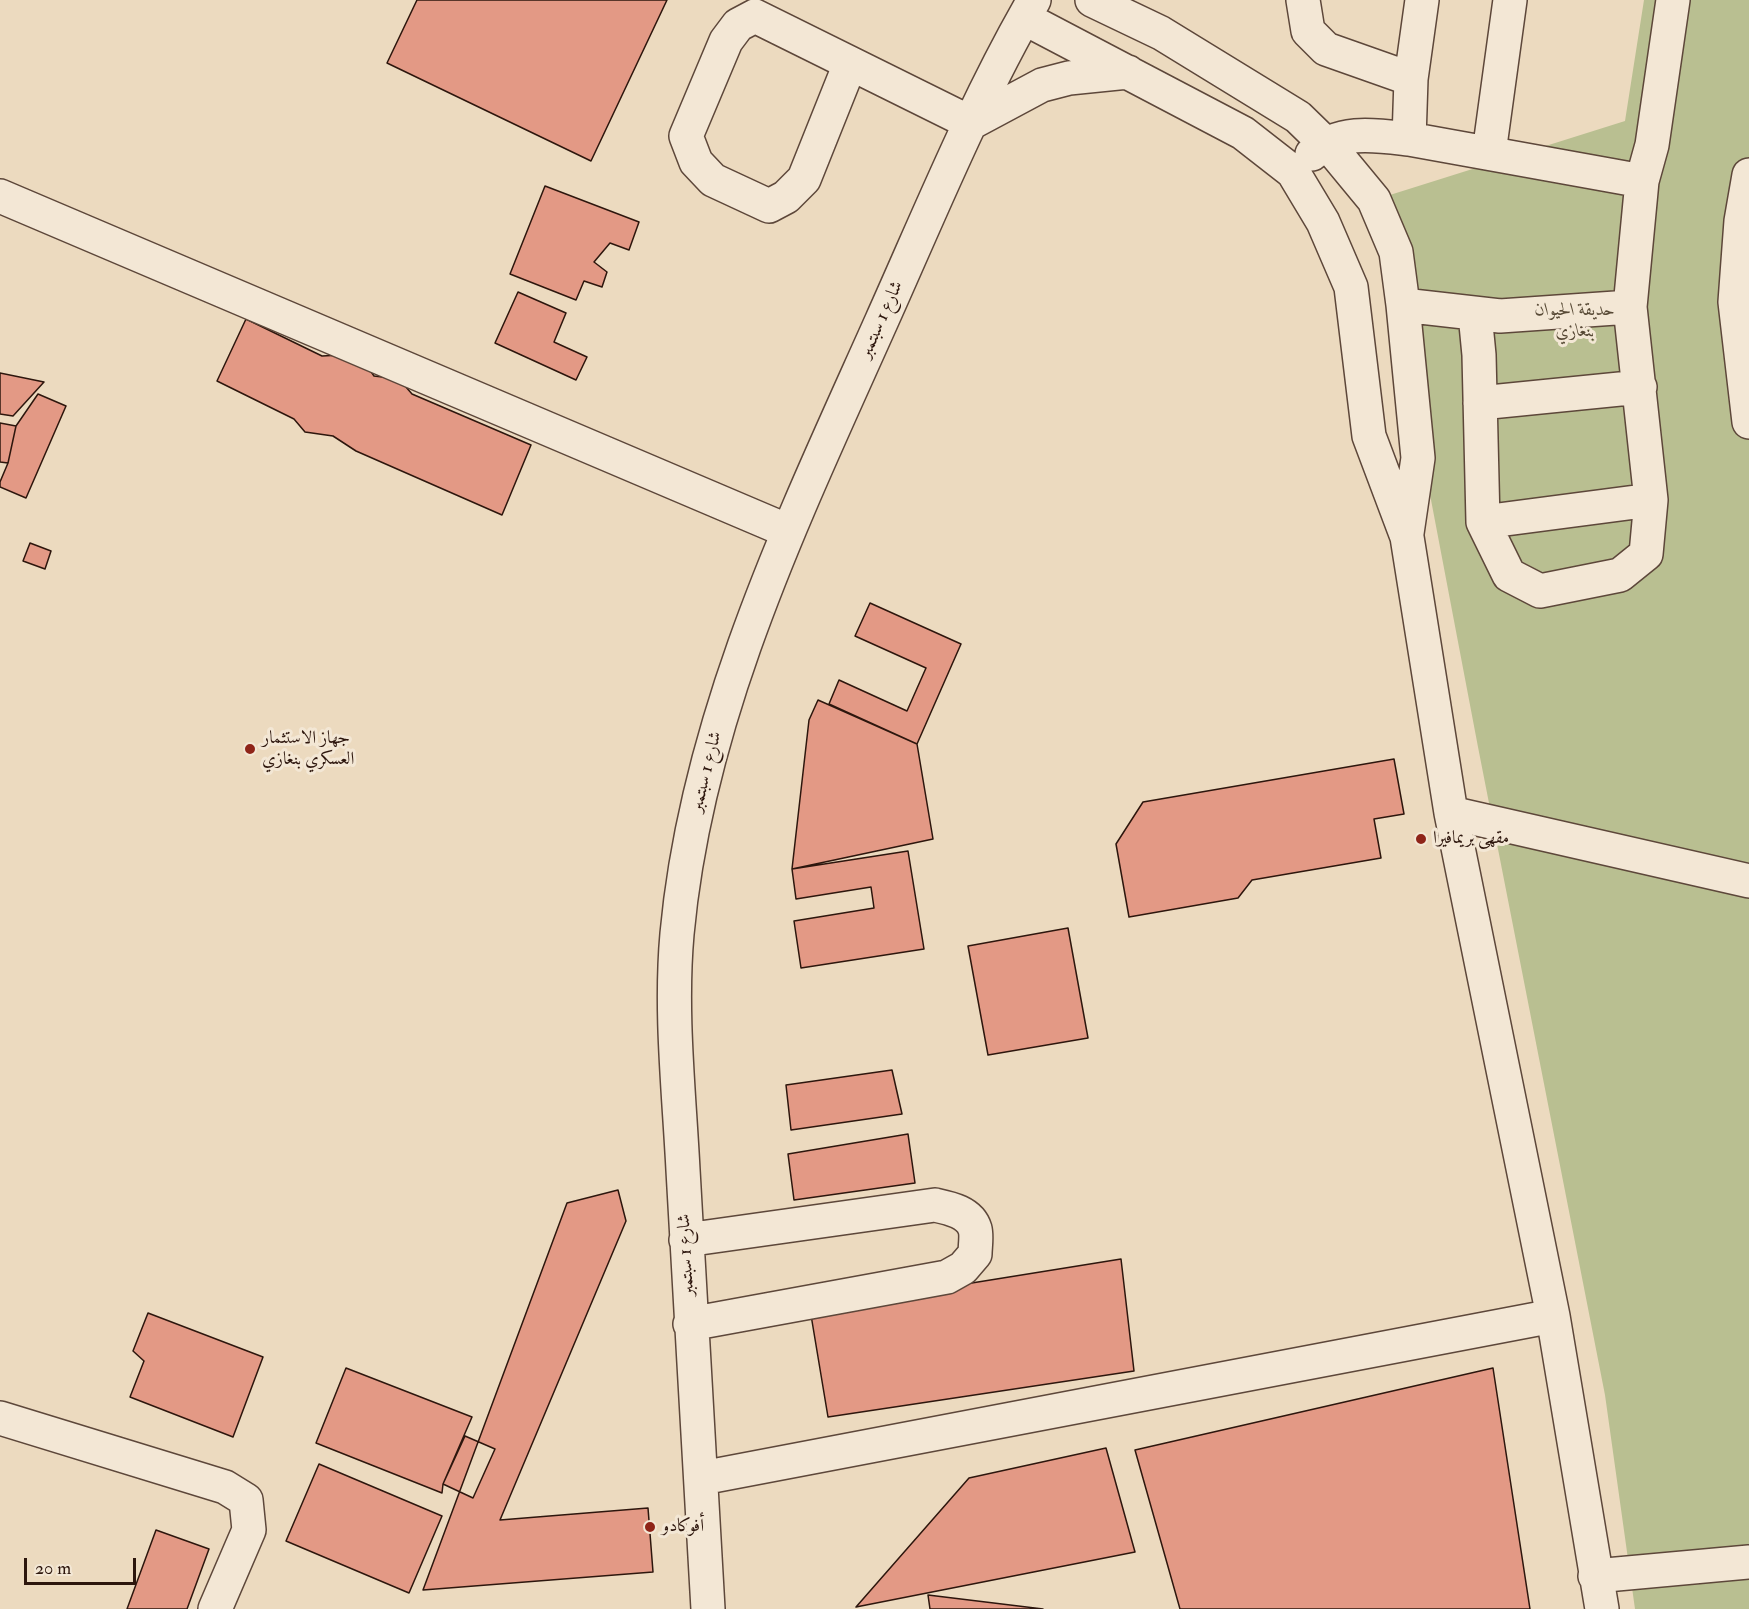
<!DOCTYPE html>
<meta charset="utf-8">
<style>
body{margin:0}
#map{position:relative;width:1749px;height:1609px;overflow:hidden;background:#ecdabf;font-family:"IM FELL Double Pica",serif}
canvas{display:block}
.scale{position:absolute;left:24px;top:1558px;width:112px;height:27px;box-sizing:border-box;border:3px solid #2d160d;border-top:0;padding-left:8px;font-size:18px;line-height:21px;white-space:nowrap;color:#2d160d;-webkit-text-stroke:4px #f3e7d5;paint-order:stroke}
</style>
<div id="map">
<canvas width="1749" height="1609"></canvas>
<div class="scale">20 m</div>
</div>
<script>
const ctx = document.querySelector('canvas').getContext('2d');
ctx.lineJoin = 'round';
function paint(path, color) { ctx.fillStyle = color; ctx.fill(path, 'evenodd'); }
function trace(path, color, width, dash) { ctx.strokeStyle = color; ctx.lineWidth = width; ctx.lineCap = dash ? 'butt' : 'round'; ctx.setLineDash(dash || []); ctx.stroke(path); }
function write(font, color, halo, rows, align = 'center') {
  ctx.font = font + ' "IM FELL Double Pica",Amiri,serif'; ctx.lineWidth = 6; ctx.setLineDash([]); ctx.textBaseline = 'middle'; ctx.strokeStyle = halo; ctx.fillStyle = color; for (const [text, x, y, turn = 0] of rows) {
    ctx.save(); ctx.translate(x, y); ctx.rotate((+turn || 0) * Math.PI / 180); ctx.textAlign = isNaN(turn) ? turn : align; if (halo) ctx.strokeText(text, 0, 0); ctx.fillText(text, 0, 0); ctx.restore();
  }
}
paint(new Path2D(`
 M 1644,0 L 1749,0 L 1749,1609 L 1635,1609 L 1605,1395 L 1478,747 L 1374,200 L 1625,121 Z`), '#b9bf91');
const building = new Path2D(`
 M 417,0 L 667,0 L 591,161 L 387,63 Z
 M 545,186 L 639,222 L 629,250 L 610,243 L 594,262 L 607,272 L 602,287 L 584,281 L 576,300 L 510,274 Z
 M 518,292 L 566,313 L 554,342 L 587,357 L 576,380 L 495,343 Z
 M 246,319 L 322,356 L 359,354 L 374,376 L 399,379 L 412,394 L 531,445 L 502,515 L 356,451 L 333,436 L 305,432 L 294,419 L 217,381 Z
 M 0,373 L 44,382 L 13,416 L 0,414 Z
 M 38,394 L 66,406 L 26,498 L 0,487 L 0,482 L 8,463 L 16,426 Z
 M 0,423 L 16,426 L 8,463 L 0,462 Z
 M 30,543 L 51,551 L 45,569 L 23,561 Z
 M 870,603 L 961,644 L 917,744 L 829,704 L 839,680 L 907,711 L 926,668 L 855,636 Z
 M 818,700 L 917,744 L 933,839 L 792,869 L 809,720 Z
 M 1394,759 L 1404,814 L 1374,819 L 1381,858 L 1252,880 L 1238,898 L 1129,917 L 1116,844 L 1143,802 Z
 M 908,851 L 924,949 L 801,968 L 794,921 L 874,908 L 871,887 L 796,899 L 792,869 Z
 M 1068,928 L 1088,1038 L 988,1055 L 968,946 Z
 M 892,1070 L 902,1114 L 791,1130 L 786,1085 Z
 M 908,1134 L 915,1183 L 794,1200 L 788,1154 Z
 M 618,1190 L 626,1221 L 500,1520 L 648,1508 L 653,1572 L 423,1590 L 567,1203 Z
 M 1121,1259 L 1134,1371 L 828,1417 L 810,1309 Z
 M 148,1313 L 263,1357 L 233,1437 L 130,1397 L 144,1361 L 133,1351 Z
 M 346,1368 L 472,1417 L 443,1484 L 442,1493 L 316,1443 Z
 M 1493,1368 L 1530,1609 L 1180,1609 L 1135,1450 Z
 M 465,1436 L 495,1449 L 473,1498 L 443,1484 Z
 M 1106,1448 L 1135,1552 L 856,1607 L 969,1478 Z
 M 319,1464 L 442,1516 L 409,1593 L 286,1541 Z
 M 156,1530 L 209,1549 L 187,1609 L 127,1609 Z
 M 928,1595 L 1043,1609 L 930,1609 Z`);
paint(building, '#e39985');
trace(building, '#2d160d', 1.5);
const minor = new Path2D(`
 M 1092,0 L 1161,33 L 1298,117 L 1336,154 L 1374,200 L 1396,252 L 1403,305 L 1418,458 L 1407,533
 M 1303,0 L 1308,31 L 1326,49 L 1411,79
 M 1024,18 L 1243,133 L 1293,172 L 1323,222 L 1351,287 L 1369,436 L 1407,537 L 1451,813 L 1553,1316 L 1602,1609
 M 850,64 L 804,179 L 786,197 L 769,206 L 713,180 L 696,162 L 686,136 L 726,41 L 738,25 L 755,16 L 971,123 L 1042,85 L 1069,78 L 1128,72
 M 1409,139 L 1411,79 L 1422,0
 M 1489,153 L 1510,0
 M 1312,154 C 1340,129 1375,135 1409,139 L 1642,181 L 1652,145 L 1673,0
 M 1749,175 L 1741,221 L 1735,302 L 1749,422
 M 0,196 L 788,531
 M 1403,305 L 1500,316 L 1630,307
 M 1475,314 L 1479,355 L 1483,522 L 1509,575 L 1540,591 L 1620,575 L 1646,554 L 1651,500 L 1630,307 L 1642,181
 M 1480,403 L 1640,387
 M 1483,522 L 1651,500
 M 1451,813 L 1749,881
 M 686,1240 L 935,1205 C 949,1208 970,1212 975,1229 C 977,1236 975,1247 975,1254 L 963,1268 L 947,1277 L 690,1324
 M 0,1418 L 225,1487 L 246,1500 L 249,1530 L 215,1609
 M 702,1478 L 1553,1316
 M 1595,1576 L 1749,1562
 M 708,1609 C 701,1463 690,1317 683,1170 C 679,1092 670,1012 677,934 C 697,716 794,517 882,320 C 930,213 975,102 1034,0`);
trace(minor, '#5d473a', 36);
trace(minor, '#f3e7d5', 33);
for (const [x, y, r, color] of [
 [250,749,6,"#8f2418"],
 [1421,839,6,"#8f2418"],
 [650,1527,6,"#8f2418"]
]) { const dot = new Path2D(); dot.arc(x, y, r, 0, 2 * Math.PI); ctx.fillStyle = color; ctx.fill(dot); trace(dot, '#f3e7d5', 2); }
write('italic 18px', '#574935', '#f3e7d5', [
 ["حديقة الحيوان",1575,311],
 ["بنغازي",1575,332]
]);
write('18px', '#2d160d', '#f3e7d5', [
 ["شارع 1 سبتمبر",882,320,-66],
 ["شارع 1 سبتمبر",707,772,-76],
 ["شارع 1 سبتمبر",687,1255,-93]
]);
write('18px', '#2d160d', '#f3e7d5', [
 ["جهاز الاستثمار",262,739],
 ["العسكري بنغازي",262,760],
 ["مقهى بريمافيرا",1433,839],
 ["أفوكادو",662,1527]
], 'left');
</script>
